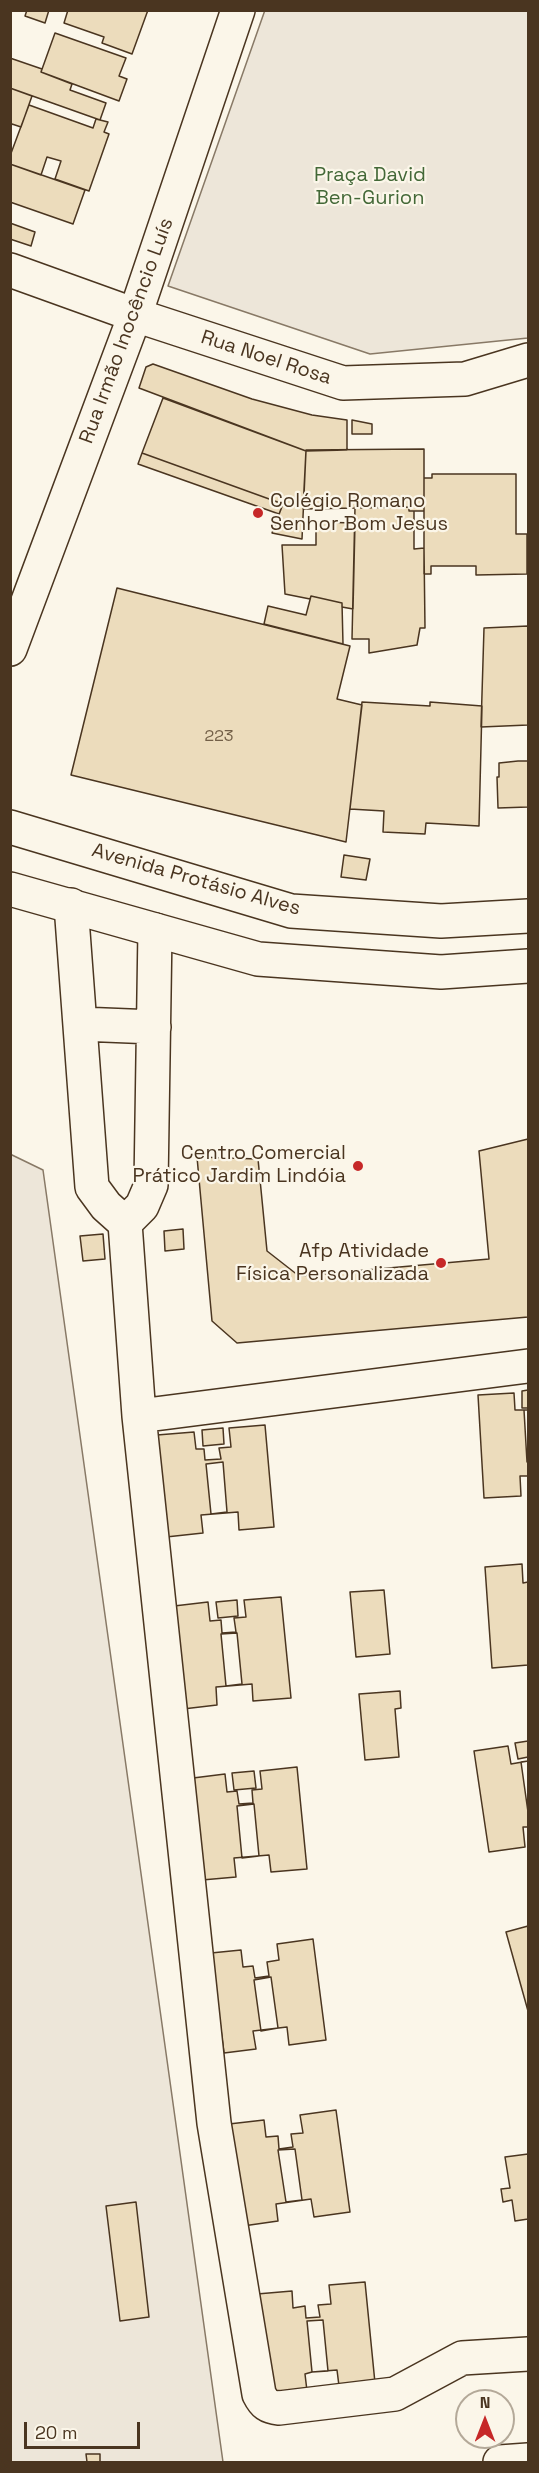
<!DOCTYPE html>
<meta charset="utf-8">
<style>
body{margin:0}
#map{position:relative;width:539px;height:2473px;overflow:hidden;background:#fbf6e9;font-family:"Space Grotesk",sans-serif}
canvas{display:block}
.frame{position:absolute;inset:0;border:12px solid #4a3520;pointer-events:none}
.north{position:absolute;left:455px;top:2389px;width:60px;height:60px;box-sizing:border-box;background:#fbf6e9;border:2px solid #b4a999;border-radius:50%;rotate:0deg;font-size:16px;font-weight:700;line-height:24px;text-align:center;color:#4a3520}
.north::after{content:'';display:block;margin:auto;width:21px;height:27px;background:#c62828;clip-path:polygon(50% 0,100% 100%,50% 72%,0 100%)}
.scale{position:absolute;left:24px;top:2422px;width:116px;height:27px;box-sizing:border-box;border:3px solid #4a3520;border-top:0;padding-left:8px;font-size:18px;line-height:21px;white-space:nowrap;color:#4a3520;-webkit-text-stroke:4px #fbf6e9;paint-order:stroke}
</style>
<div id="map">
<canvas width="539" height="2473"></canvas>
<div class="frame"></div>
<div class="north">N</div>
<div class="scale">20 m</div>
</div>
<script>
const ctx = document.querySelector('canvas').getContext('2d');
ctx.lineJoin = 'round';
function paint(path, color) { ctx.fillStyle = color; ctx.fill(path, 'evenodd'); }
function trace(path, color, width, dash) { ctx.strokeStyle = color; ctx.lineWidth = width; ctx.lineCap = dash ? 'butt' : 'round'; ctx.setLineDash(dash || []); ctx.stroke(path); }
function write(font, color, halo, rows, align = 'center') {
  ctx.font = font + ' "Space Grotesk",sans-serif'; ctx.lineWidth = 4.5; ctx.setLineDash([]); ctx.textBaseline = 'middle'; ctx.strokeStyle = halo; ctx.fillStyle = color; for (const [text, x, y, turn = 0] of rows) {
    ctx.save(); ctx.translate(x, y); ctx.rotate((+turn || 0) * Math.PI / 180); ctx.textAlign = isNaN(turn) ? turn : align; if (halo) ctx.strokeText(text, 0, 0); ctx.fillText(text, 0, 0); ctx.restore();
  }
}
const green = new Path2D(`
 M 265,10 L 528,11 L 528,338 L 370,354 L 168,286 Z
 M 10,1154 L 43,1170 L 223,2462 L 11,2462 Z`);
paint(green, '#ede6d9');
trace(green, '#887966', 1.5);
const building = new Path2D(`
 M 27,10 L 49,10 L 45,23 L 25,16 Z
 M 68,10 L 148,10 L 132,54 L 102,43 L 104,37 L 64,23 Z
 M 55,33 L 126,58 L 119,76 L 127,79 L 119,101 L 41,72 Z
 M 10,58 L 42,69 L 41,72 L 72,84 L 70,90 L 106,103 L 100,120 L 10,88 Z
 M 10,88 L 32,96 L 21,127 L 12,124 L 10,128 Z
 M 29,105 L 93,128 L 96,119 L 108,122 L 104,132 L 109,134 L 89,191 L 55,179 L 61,161 L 47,157 L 41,175 L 10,164 L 10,156 Z
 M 10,164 L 85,190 L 73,224 L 10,202 Z
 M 10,223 L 35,232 L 31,246 L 10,239 Z
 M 153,364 L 252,399 L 312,415 L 347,420 L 347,450 L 306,451 L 139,388 L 146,367 Z
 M 163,398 L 306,451 L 302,539 L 272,533 L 283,504 L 142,453 Z
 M 352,420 L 372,424 L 372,434 L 352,434 Z
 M 424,449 L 424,511 L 409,511 L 409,507 L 303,509 L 306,450 Z
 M 142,453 L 283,504 L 279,514 L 138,464 Z
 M 432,474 L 516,474 L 516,534 L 527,534 L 527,574 L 476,575 L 476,566 L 431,566 L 431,574 L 424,574 L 424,478 L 432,478 Z
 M 355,507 L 409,507 L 409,511 L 414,511 L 414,549 L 424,548 L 425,628 L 420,628 L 417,645 L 369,653 L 369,639 L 352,639 Z
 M 316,522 L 355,523 L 353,609 L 342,607 L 342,603 L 311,596 L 310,599 L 285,594 L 282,545 L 316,545 Z
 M 117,588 L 350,646 L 337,699 L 362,705 L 346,842 L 71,775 Z
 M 311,596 L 342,603 L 343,644 L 264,624 L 268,606 L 306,615 Z
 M 528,626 L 528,725 L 481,727 L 484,628 Z
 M 362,702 L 430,706 L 430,702 L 482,706 L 479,826 L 426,823 L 425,834 L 383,832 L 384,811 L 350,809 Z
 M 518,761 L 528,761 L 528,807 L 498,808 L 497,777 L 499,777 L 499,763 Z
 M 344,855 L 370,859 L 366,880 L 341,877 Z
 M 528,1139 L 528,1317 L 237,1343 L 212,1321 L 197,1157 L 258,1159 L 267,1251 L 299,1276 L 489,1259 L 479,1151 Z
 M 183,1229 L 184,1249 L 165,1251 L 164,1231 Z
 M 103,1234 L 105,1259 L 83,1261 L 80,1236 Z
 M 528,1390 L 528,1408 L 522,1408 L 522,1391 Z
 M 514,1393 L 515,1410 L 528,1410 L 528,1476 L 520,1476 L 521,1496 L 484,1498 L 478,1395 Z
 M 524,1410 L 528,1410 L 528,1462 L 527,1462 Z
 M 265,1425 L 274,1527 L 239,1530 L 238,1512 L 201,1515 L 203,1533 L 166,1537 L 157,1435 L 194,1432 L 196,1449 L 204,1449 L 205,1460 L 221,1459 L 219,1448 L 231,1447 L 229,1428 Z
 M 223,1428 L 224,1444 L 203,1446 L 202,1430 Z
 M 223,1462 L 227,1512 L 211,1514 L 206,1464 Z
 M 522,1564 L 523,1583 L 528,1582 L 528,1665 L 492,1668 L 485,1567 Z
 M 384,1590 L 390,1654 L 356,1657 L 350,1592 Z
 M 281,1597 L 291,1698 L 253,1701 L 252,1684 L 216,1687 L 217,1705 L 183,1709 L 174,1606 L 208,1602 L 210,1621 L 221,1620 L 222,1633 L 236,1632 L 234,1618 L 246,1617 L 244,1600 Z
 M 237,1600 L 238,1616 L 218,1618 L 216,1602 Z
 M 237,1633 L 242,1684 L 226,1686 L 221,1634 Z
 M 400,1691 L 401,1708 L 395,1709 L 399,1757 L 365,1760 L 359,1694 Z
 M 528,1741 L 528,1757 L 518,1759 L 515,1743 Z
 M 508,1746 L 511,1764 L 528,1761 L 528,1827 L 523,1827 L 525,1847 L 489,1852 L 474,1751 Z
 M 528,1761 L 528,1812 L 521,1762 Z
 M 297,1767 L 307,1869 L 271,1872 L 269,1855 L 234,1858 L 236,1877 L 202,1880 L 193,1778 L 225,1774 L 227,1792 L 237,1791 L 239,1804 L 253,1803 L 252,1790 L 262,1789 L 260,1771 Z
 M 254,1771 L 256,1788 L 234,1790 L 232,1773 Z
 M 254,1804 L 259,1856 L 242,1858 L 237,1806 Z
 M 528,1926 L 528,2011 L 506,1932 Z
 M 313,1939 L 326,2040 L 289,2045 L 287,2027 L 253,2031 L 256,2049 L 224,2053 L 211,1953 L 241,1950 L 243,1967 L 253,1966 L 255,1978 L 269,1976 L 267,1962 L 279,1960 L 277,1944 Z
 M 271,1977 L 278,2028 L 261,2031 L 254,1980 Z
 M 336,2110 L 350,2212 L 314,2217 L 311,2199 L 276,2204 L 278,2221 L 243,2226 L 229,2124 L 264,2120 L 266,2137 L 278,2136 L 279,2149 L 293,2147 L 291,2134 L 303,2133 L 300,2115 Z
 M 295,2149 L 302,2200 L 286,2202 L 278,2150 Z
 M 528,2154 L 528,2219 L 515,2221 L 512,2200 L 503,2202 L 501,2189 L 510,2188 L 505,2157 Z
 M 136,2202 L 149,2317 L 120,2321 L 106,2206 Z
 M 365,2282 L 375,2383 L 339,2386 L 337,2370 L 312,2372 L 305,2374 L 307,2391 L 268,2395 L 257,2294 L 292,2291 L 293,2308 L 305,2306 L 306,2318 L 320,2317 L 318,2305 L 331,2304 L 329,2285 Z
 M 323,2320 L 328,2371 L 312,2372 L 307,2321 Z
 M 86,2454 L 100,2454 L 100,2462 L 87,2462 Z`);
paint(building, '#ecdcbc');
trace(building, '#4a3520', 1.5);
const minor = new Path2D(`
 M 10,270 L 135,315 L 343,383 L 465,379 L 528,360
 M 71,905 L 92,1187 L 106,1206 L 125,1223 L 142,1206 L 151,1185 L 155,930
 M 80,1024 L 154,1027
 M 125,1223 L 139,1416 L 528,1366
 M 139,1416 L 214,2123 L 259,2394 C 264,2404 268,2407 279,2408 L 395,2394 L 462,2358 L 528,2354
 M 500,2462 L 528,2460`);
const tertiary = new Path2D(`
 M 10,649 L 135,315 L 238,10`);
const primary = new Path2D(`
 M 10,827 L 291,911 L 441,921 L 528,916
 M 10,889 L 258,959 L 441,972 L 528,966`);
trace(minor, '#4a3520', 36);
trace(tertiary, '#4a3520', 36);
trace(primary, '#4a3520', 36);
trace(minor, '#fbf6e9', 33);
trace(tertiary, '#fbf6e9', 33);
trace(primary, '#fbf6e9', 33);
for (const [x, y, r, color] of [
 [258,513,6,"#c62828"],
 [358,1166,6,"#c62828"],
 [441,1263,6,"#c62828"]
]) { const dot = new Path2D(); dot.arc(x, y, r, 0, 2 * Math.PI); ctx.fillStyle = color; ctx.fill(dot); trace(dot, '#fbf6e9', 2); }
write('16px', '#725f47', null, [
 ["223",219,737]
]);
write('20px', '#436837', '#fbf6e9', [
 ["Praça David",370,176],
 ["Ben-Gurion",370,199]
]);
write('20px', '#4a3520', '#fbf6e9', [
 ["Rua Irmão Inocêncio Luís",127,331,-70],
 ["Rua Noel Rosa",266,358,18],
 ["Avenida Protásio Alves",196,880,16]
]);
write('20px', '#4a3520', '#fbf6e9', [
 ["Colégio Romano",270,502,"left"],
 ["Senhor Bom Jesus",270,525,"left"],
 ["Centro Comercial",346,1154],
 ["Prático Jardim Lindóia",346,1177],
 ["Afp Atividade",429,1252],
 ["Física Personalizada",429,1275]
], 'right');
</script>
